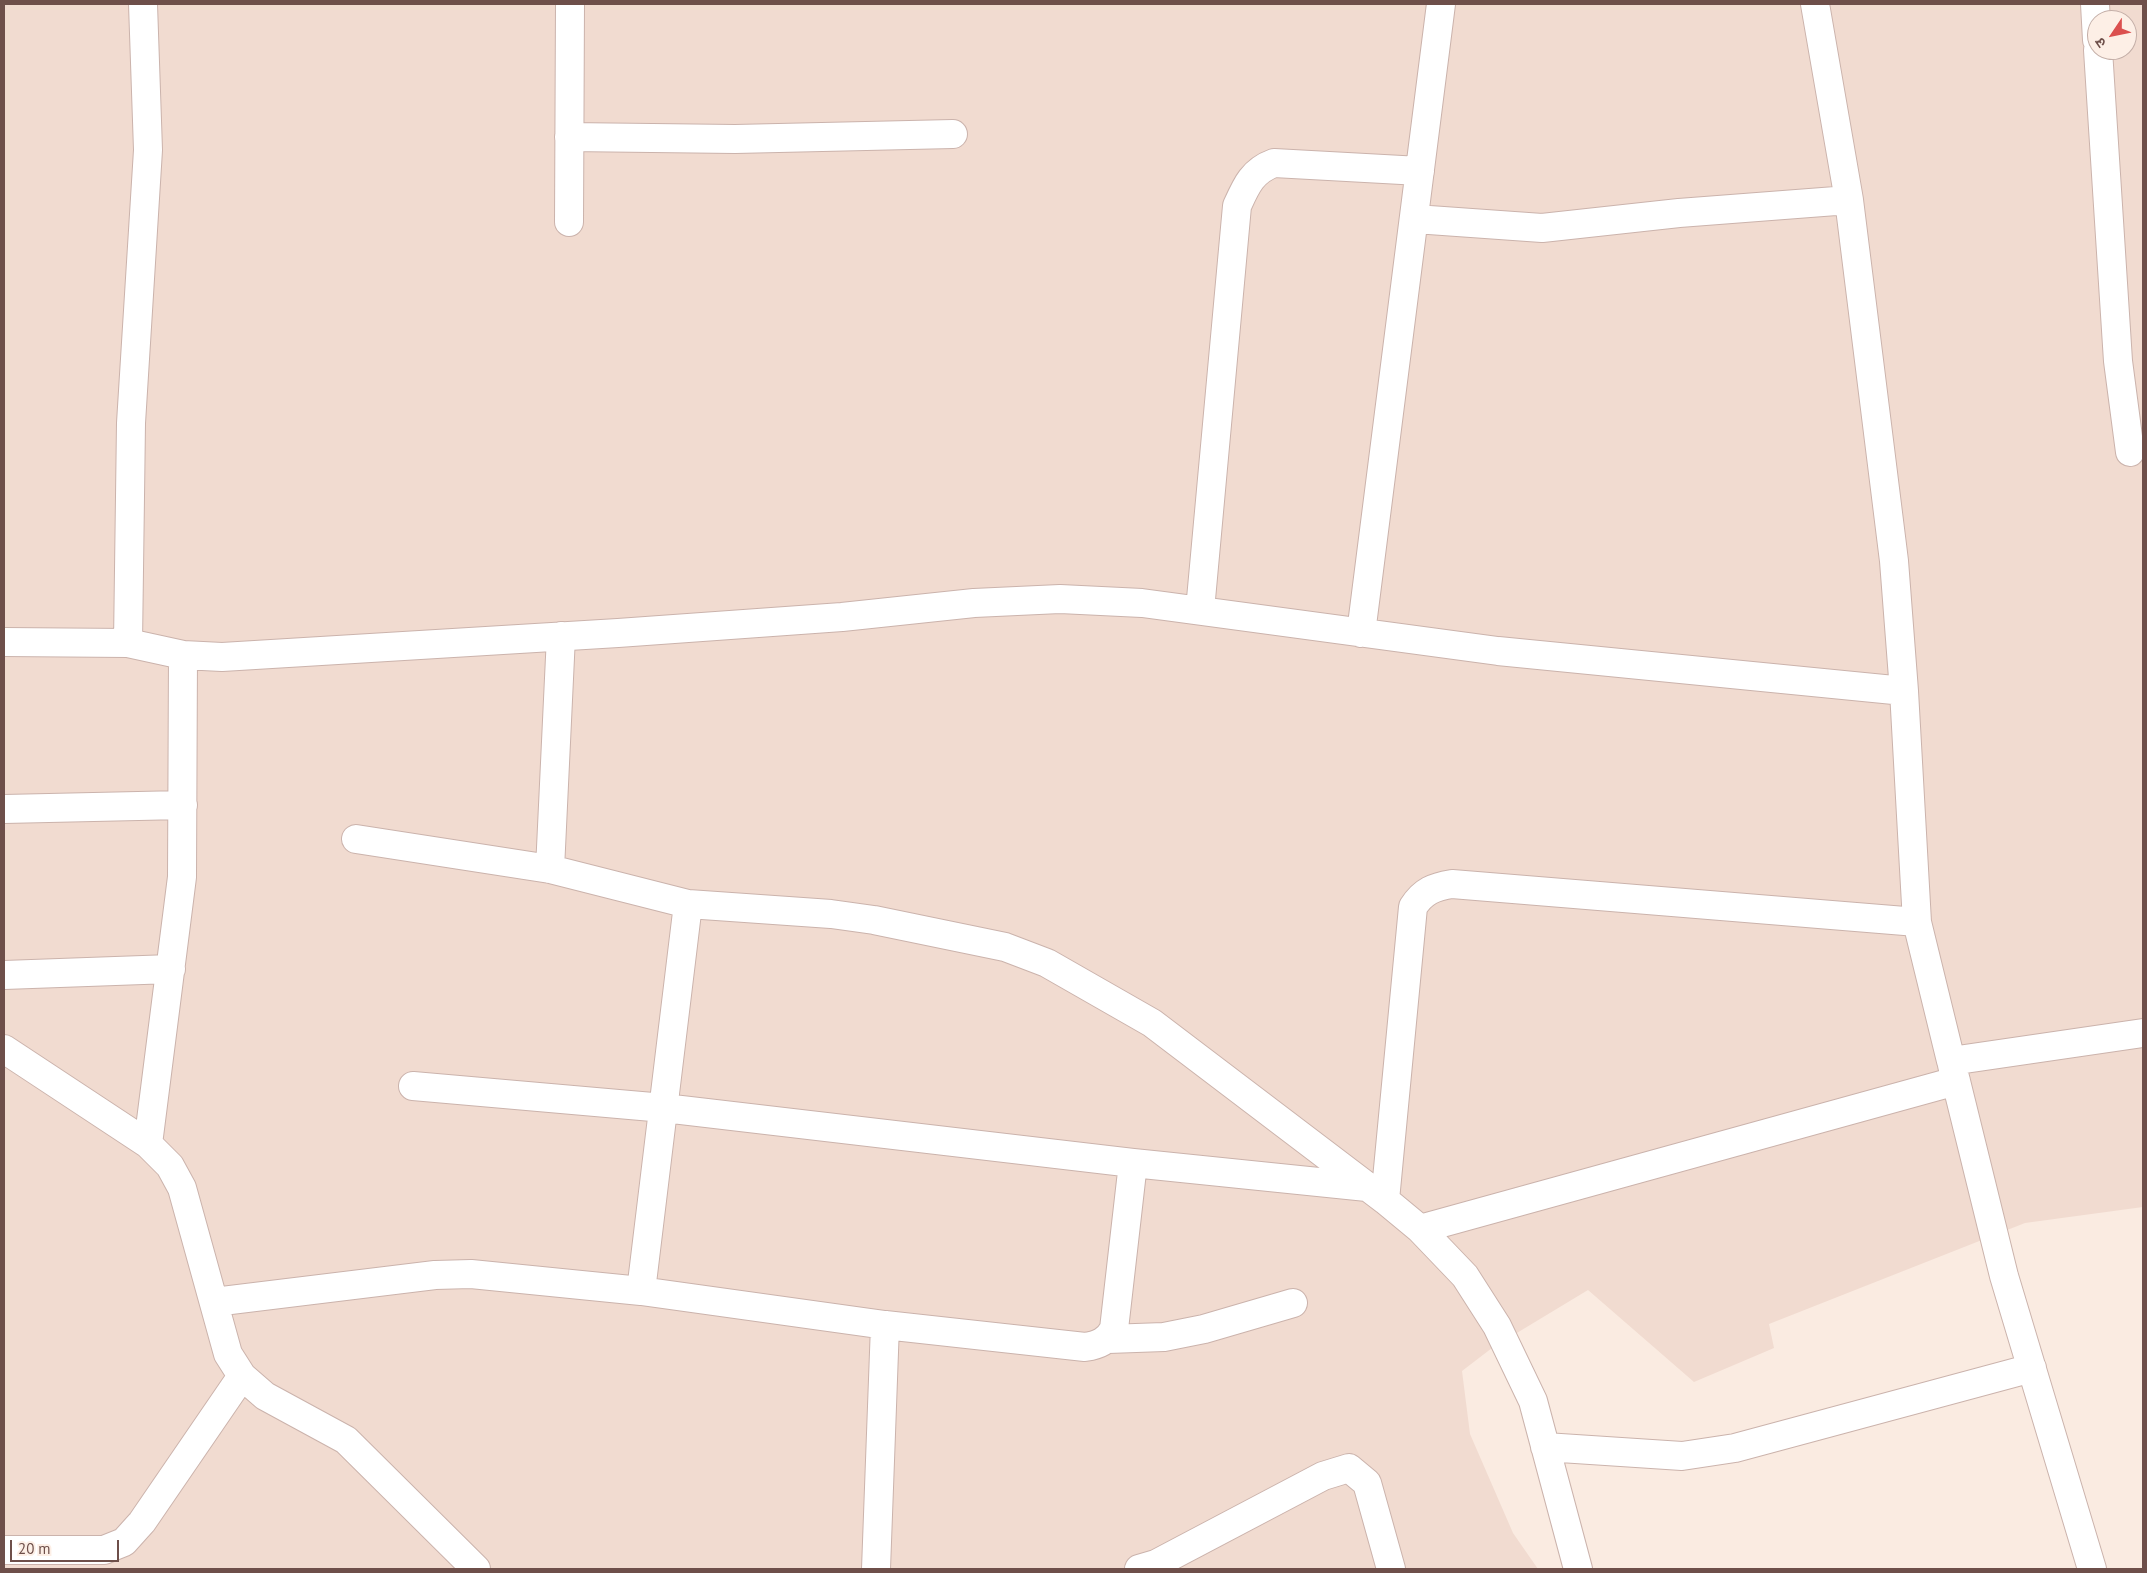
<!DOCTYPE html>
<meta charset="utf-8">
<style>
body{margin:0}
#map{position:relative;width:2147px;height:1573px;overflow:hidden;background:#faebe1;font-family:"PT Sans","Noto Sans Devanagari",sans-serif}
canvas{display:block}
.frame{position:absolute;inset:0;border:5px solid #6e4f4a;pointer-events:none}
.north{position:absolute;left:2087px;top:10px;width:50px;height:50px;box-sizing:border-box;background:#fdefe6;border:1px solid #c4afa8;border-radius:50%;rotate:236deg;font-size:14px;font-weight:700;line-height:20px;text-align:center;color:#6e4f4a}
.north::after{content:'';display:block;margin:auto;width:18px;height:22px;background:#db504f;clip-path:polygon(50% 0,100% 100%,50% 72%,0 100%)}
.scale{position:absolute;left:10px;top:1540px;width:109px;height:22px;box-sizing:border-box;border:2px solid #6e4f4a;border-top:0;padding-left:6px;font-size:15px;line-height:18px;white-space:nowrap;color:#6e4f4a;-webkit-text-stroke:4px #fdefe6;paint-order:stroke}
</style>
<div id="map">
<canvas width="2147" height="1573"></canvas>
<div class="frame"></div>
<div class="north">उ</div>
<div class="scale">20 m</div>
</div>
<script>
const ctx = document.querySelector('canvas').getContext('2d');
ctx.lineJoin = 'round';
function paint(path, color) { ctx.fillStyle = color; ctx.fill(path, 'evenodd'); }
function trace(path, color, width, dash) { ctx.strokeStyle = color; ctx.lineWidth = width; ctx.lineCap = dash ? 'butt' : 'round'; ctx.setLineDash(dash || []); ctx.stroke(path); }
paint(new Path2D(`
 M 4,4 L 2143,4 L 2143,1207 L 2025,1223 L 1769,1324 L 1774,1348 L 1694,1382 L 1588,1290 L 1492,1348 L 1462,1371 L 1470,1434 L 1513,1533 L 1538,1569 L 4,1569 ZM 2097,20 L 2127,20 L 2127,50 L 2097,50 Z`), '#f1dbd0');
const street = new Path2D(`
 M 1815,4 L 1849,200 L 1894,561 L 1904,691 L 1917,922 L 1951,1061 L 2143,1033
 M 2095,4 L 2097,40
 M 2098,50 L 2118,361 L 2130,452
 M 569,137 L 735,139 L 953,134
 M 1415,219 L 1542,228 L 1679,213 L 1849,200
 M 569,222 L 570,4
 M 1200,610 L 1237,206 C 1246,186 1252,171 1274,163 L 1420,171
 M 1361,633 L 1441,4
 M 4,642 L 128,643 L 183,655 L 222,657 L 618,633 L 842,617 L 974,603 L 1060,599 L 1142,603 L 1498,651 L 1904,691
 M 128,643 L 131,423 L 148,150 L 143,4
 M 4,809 L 183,805
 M 356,839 L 550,869 L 688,904 L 641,1291
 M 550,869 L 561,636
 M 688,904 L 831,914 L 874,920 L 1005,947 L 1047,963 L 1152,1023 L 1385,1200 L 1420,1229 L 1465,1276 L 1497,1326 L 1533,1401 L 1578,1569
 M 4,975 L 171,969
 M 4,1049 L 148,1144 L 170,1166 L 182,1188 L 228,1354 L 242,1376 L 265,1396 L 346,1440 L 476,1569
 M 1952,1065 L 2004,1276 L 2092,1569
 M 413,1086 L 664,1108 L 1133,1163 L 1367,1187
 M 148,1144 L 182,877 L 183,655
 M 1385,1200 L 1413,907 C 1423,891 1434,887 1452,884 L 1917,922
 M 1420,1229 L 1956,1081
 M 214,1302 L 435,1275 L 471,1274 L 641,1291 L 885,1325 L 1085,1347 C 1099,1345 1107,1341 1114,1329 L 1133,1163
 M 1108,1339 L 1164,1337 L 1204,1329 L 1293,1303
 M 1545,1447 L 1682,1456 L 1735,1448 L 2032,1368
 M 4,1550 L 104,1550 L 124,1542 L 142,1522 L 242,1376
 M 876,1569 L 885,1325
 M 1139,1569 L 1156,1564 L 1323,1476 L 1349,1468 L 1367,1483 L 1391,1569`);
trace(street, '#cbb3ac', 30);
trace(street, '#fff', 28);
</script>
